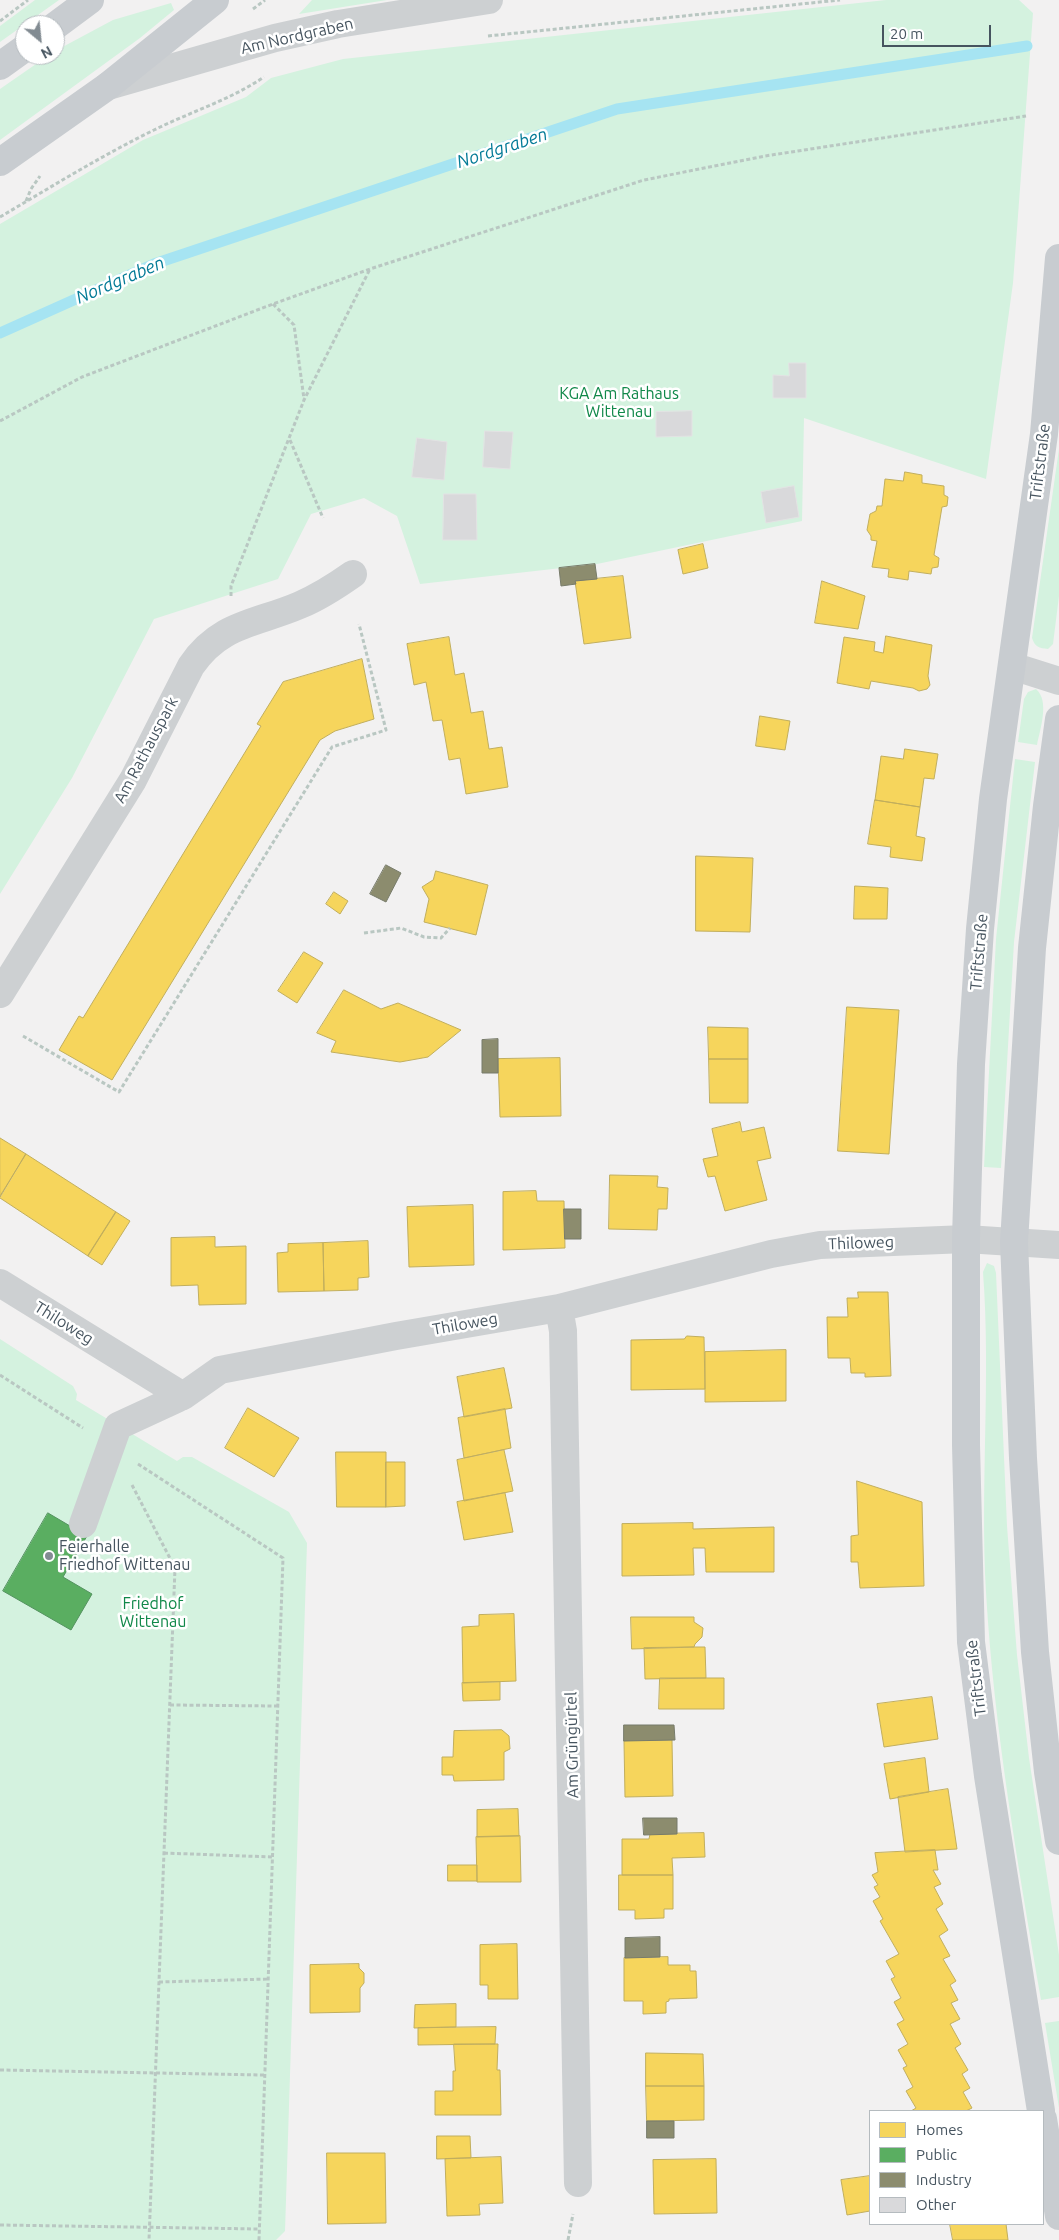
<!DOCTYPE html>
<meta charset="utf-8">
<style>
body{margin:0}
#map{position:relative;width:1059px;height:2240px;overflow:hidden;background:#f2f1f1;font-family:Ubuntu,sans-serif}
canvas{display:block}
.legend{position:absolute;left:869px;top:2110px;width:175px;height:115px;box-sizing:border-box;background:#fff;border:1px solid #b5bbbf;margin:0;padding:6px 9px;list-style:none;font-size:15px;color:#46545f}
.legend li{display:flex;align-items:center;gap:10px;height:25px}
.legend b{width:25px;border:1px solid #b5bbbf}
.north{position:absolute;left:15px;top:15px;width:50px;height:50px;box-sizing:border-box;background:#fff;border:1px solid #b5bbbf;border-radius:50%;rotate:152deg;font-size:14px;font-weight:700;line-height:20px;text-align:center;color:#46545f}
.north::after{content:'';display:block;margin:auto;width:18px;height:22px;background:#828b92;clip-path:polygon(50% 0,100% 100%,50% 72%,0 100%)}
.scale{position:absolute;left:882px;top:25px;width:109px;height:22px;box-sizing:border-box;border:2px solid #46545f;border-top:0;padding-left:6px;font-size:15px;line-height:18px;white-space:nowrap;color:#46545f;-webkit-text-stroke:4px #fff;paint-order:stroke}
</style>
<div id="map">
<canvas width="1059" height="2240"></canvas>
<ul class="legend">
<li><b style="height:14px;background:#f6d55c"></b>Homes</li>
<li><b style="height:14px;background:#5aae61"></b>Public</li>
<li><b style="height:14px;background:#8c8c6e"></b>Industry</li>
<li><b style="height:14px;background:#d9d9db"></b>Other</li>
</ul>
<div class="north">N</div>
<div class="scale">20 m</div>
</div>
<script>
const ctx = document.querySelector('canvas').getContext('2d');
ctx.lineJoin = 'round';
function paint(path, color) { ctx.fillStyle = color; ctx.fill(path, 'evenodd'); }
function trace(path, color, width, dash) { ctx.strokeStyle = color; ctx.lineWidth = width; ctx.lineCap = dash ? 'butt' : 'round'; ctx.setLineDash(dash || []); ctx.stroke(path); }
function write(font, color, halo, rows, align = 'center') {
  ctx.font = font + ' Ubuntu,sans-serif'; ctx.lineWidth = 5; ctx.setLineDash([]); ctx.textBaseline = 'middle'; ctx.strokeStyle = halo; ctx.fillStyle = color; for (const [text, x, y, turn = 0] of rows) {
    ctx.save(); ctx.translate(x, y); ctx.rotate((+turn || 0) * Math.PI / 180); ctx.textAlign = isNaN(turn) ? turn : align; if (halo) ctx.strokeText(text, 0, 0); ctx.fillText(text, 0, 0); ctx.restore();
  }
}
paint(new Path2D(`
 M 35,0 L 59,0 L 0,42 L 0,26 Z
 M 312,0 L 387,0 L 299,14 Z
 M 886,0 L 1019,0 L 1033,13 L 1013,283 L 986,479 L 804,418 L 802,521 L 597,564 L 420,584 L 397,516 L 364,498 L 311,514 L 278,579 L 154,619 L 72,778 L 0,894 L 0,224 L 143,140 L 246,97 L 271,78 L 343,59 Z
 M 171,3 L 174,10 L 140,38 L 0,140 L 0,89 L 49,55 L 55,55 L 55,51 L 113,20 Z
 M 1059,449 L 1059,596 L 1053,644 L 1048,649 C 1039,648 1035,647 1032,638 Z
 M 1036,689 C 1050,701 1040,729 1037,745 L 1018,742 L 1024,699 L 1028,692 Z
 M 1015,759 L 1035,762 L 1014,942 L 1001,1168 L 984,1167 L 996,939 Z
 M 987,1263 L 994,1266 L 996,1273 L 1007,1526 L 1017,1655 L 1029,1758 L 1059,1955 L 1059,1997 L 1041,2000 C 1018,1865 994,1729 986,1592 C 980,1486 991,1378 983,1272 Z
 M 0,1339 L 73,1386 L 77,1394 L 76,1400 L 177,1461 L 183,1457 L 192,1457 L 289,1512 L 307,1543 L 285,2231 L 276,2240 L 0,2240 Z
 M 1059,2021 L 1059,2108 L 1045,2023 Z`), '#d4f2df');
const homes = new Path2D(`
 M 905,472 L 922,475 L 922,483 L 944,486 L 944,495 L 948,497 L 947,506 L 942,507 L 934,555 L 939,558 L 938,567 L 932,568 L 931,574 L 909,571 L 908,580 L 888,577 L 889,569 L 872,567 L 877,541 L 871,540 L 871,536 L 867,530 L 870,514 L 876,511 L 877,506 L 882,506 L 885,479 L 903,481 Z
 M 703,544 L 708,568 L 683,574 L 678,550 Z
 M 623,576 L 631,638 L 584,644 L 575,581 Z
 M 822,581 L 865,596 L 858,629 L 815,623 Z
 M 886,636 L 932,645 L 928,676 L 930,685 L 927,689 L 919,691 L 913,688 L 871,681 L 869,689 L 837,683 L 844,637 L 875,642 L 874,651 L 883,653 Z
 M 449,637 L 455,675 L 464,673 L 471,713 L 483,711 L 489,749 L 502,747 L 508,787 L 466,794 L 460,758 L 449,760 L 442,720 L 433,721 L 426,682 L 414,685 L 407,644 Z
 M 362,659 L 374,719 L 335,731 L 320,740 L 112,1080 L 59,1050 L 79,1016 L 83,1018 L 261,726 L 257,724 L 283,682 Z
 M 760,716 L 790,721 L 785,750 L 756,746 Z
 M 905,749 L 938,754 L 934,779 L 924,778 L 920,807 L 875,800 L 881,756 L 903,759 Z
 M 875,800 L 920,807 L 916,836 L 925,838 L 922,861 L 890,857 L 891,847 L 868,844 Z
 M 696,856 L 753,858 L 750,932 L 696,931 Z
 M 436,871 L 488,885 L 476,935 L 424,922 L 429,899 L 422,887 L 433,880 Z
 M 855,886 L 888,888 L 887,919 L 854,919 Z
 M 334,892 L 348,901 L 340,914 L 326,904 Z
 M 304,952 L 323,963 L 297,1003 L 278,991 Z
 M 344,990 L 381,1009 L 398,1003 L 461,1030 L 428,1057 L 400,1062 L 331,1052 L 336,1041 L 317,1033 Z
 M 847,1007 L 899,1010 L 889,1154 L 838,1151 Z
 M 708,1027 L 748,1028 L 748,1059 L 709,1059 Z
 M 560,1058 L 561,1116 L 500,1117 L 498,1059 Z
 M 709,1059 L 748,1059 L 748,1103 L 710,1103 Z
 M 740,1122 L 742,1132 L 764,1127 L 771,1158 L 757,1161 L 767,1200 L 725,1211 L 715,1176 L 708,1177 L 703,1159 L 718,1156 L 712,1129 Z
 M 0,1138 L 26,1154 L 0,1196 Z
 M 26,1154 L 116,1212 L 88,1256 L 0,1198 Z
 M 610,1175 L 658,1176 L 657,1187 L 668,1188 L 667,1209 L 658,1209 L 657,1230 L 609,1229 Z
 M 536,1191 L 537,1201 L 564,1201 L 565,1248 L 503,1250 L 503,1192 Z
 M 473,1205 L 474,1265 L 409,1267 L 407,1207 Z
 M 116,1212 L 130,1221 L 102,1265 L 88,1256 Z
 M 215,1237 L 215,1247 L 246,1246 L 246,1304 L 199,1305 L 198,1285 L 171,1286 L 171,1238 Z
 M 368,1241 L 369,1277 L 358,1278 L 358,1290 L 324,1291 L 323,1243 Z
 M 323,1243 L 324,1291 L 278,1292 L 277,1253 L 288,1252 L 288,1244 Z
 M 858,1292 L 888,1292 L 891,1376 L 865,1377 L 865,1373 L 851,1373 L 850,1358 L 828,1358 L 827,1317 L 848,1317 L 847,1298 L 858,1298 Z
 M 687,1336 L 704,1337 L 705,1389 L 631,1390 L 631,1340 L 684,1339 Z
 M 786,1350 L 786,1401 L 705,1402 L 705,1352 Z
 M 504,1368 L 512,1408 L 464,1417 L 457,1377 Z
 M 248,1408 L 299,1438 L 274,1477 L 225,1448 Z
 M 505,1409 L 511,1448 L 464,1458 L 458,1418 Z
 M 504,1450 L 513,1491 L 464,1501 L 457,1460 Z
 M 336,1452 L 386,1452 L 386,1507 L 337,1507 Z
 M 386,1462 L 405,1462 L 405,1506 L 386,1507 Z
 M 857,1481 L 922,1502 L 924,1586 L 860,1588 L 858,1562 L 851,1562 L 851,1536 L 858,1535 Z
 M 505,1493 L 513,1532 L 464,1540 L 457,1502 Z
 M 693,1523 L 693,1529 L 774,1527 L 774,1572 L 706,1572 L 705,1548 L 693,1548 L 694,1575 L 622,1576 L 622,1524 Z
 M 514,1614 L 516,1681 L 463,1683 L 462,1627 L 479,1626 L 479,1615 Z
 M 631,1617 L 694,1617 L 694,1622 L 703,1628 L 702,1637 L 695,1644 L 694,1647 L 632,1649 Z
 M 694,1647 L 705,1647 L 706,1678 L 645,1679 L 644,1648 Z
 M 660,1678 L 724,1678 L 724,1709 L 659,1709 Z
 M 500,1682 L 500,1700 L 463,1701 L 462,1683 Z
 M 932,1697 L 938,1739 L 884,1747 L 877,1704 Z
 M 502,1730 L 509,1736 L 510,1749 L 504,1752 L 504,1780 L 454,1781 L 453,1775 L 442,1775 L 442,1757 L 453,1757 L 454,1731 Z
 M 672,1740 L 673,1796 L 625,1797 L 624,1741 Z
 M 925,1758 L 929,1792 L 890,1799 L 884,1764 Z
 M 948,1789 L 957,1849 L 905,1852 L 898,1797 Z
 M 518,1809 L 519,1836 L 477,1837 L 477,1810 Z
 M 704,1833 L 705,1857 L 672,1858 L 673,1875 L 622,1875 L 622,1839 L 649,1839 L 650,1834 Z
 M 520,1836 L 521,1882 L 477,1882 L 476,1837 Z
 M 935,1850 L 938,1870 L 933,1870 L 941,1884 L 934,1887 L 943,1904 L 936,1909 L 948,1930 L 939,1936 L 950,1956 L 943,1959 L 956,1981 L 950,1985 L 958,2000 L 951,2003 L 960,2019 L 950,2024 L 961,2044 L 955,2048 L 968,2070 L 962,2074 L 970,2088 L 963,2092 L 972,2108 L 966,2111 L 911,2111 L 916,2108 L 906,2091 L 913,2087 L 903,2068 L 907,2066 L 898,2050 L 908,2044 L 897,2024 L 904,2020 L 894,2002 L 901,1998 L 891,1979 L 895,1977 L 886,1961 L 899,1954 L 880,1921 L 883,1919 L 873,1901 L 880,1897 L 874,1887 L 878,1885 L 872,1875 L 878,1872 L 875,1853 Z
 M 448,1865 L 477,1865 L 477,1881 L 448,1881 Z
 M 619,1875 L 673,1875 L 673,1909 L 664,1909 L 664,1918 L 635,1919 L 635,1910 L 619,1910 Z
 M 517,1944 L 518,1999 L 488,1999 L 488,1985 L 480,1985 L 480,1945 Z
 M 668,1957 L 668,1965 L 690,1965 L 690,1971 L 696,1971 L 697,1998 L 669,1999 L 669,2001 L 666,2002 L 666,2013 L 643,2014 L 643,2001 L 624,2001 L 624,1958 Z
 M 359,1964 L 359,1968 L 364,1973 L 364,1983 L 360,1988 L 360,2012 L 310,2013 L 310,1965 Z
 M 456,2004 L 456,2027 L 414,2028 L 415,2005 Z
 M 496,2027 L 495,2044 L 418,2045 L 418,2028 Z
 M 454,2044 L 498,2044 L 497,2070 L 500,2070 L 501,2115 L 435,2115 L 435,2091 L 453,2091 L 453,2071 L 455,2071 Z
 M 646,2053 L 703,2054 L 704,2086 L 646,2086 Z
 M 646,2086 L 704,2086 L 704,2120 L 647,2121 Z
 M 437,2136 L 470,2136 L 471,2158 L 437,2159 Z
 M 327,2153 L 385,2153 L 386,2223 L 328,2224 Z
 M 501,2157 L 503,2203 L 479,2204 L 480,2215 L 447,2216 L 445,2159 Z
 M 716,2159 L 717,2213 L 654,2214 L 653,2160 Z
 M 870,2176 L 870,2211 L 847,2215 L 841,2180 Z
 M 950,2224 L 1006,2224 L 1008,2240 L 953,2240 Z`);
paint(homes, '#f6d55c');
trace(homes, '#c1ae5d', 1);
const public = new Path2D(`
 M 48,1513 L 87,1536 L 63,1577 L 92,1594 L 71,1630 L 3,1591 Z`);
paint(public, '#5aae61');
trace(public, '#549360', 1);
const industry = new Path2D(`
 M 595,564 L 597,579 L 575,581 L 576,584 L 561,586 L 559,568 Z
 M 386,865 L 401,873 L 386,902 L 370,894 Z
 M 498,1039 L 498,1073 L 482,1073 L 482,1040 Z
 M 564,1209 L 581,1209 L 581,1239 L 565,1239 Z
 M 624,1725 L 674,1725 L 675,1740 L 624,1741 Z
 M 643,1818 L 677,1818 L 677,1834 L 644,1835 Z
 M 660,1937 L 660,1957 L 625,1958 L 625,1938 Z
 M 647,2121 L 674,2121 L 674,2138 L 647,2138 Z`);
paint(industry, '#8c8c6e');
trace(industry, '#777b6a', 1);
trace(new Path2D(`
 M 0,333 L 154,264 L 617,109 L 1027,46`), '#a6e4f2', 11);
const building = new Path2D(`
 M 789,363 L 806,363 L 806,398 L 773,398 L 773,375 L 789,376 Z
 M 692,411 L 692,436 L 656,437 L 656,412 Z
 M 485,431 L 513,432 L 510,469 L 483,467 Z
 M 417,438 L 447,442 L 444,480 L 412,477 Z
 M 794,486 L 799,517 L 766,523 L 761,492 Z
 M 444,494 L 476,494 L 477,540 L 443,540 Z`);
paint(building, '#d9d9db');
trace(building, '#e3e3e4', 1);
trace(new Path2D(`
 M 253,9 L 265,0
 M 0,21 L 28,0
 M 488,36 L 840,0
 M 26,201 L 31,189 L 40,176
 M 0,217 C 51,187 101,156 154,130 C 190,112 230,100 264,77
 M 273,304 L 294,325 L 304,399
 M 0,421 L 82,377 L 273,304 L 370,269 L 644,180 L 765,156 L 1026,116
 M 290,440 L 323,518
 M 231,596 L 231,586 L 304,400 L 370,269
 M 364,933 L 401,928 L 424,937 L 441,938 L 450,928
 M 23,1036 L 119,1092 L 332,747 L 386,730 L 359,624
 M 0,1375 L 83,1428
 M 138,1464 L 283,1558 L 259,2240
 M 132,1485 L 175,1568 L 149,2240
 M 170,1705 L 277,1706
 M 164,1853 L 272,1857
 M 159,1982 L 268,1979
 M 0,2070 L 264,2075
 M 0,2225 L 259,2229
 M 568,2240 L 573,2214`), '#b9c7c2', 3, [4, 2.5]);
trace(new Path2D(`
 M 108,86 L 275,38 L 338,24 L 489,0
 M 1012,666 L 1059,681
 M 0,994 L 133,780 L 191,666 C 220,623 256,624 300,605 C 319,597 336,586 353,574
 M 0,1283 L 183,1396 L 220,1370 L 396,1336 L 559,1308 L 771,1254 L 820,1245 L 966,1239 L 1059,1245
 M 559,1308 L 563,1331 L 578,2183
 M 83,1524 L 118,1426 L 183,1396`), '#cdd0d2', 28);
trace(new Path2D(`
 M 55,26 L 90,0
 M 0,66 L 25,48
 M 0,162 L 108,86 L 215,0
 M 1059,719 L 1047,806 L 1032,948 L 1014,1242 L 1023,1458 L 1035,1652 L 1048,1772 L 1059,1841
 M 1041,2111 L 988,1776 L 971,1642 L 966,1445 L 966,1239 L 971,1064 L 980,929 L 993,799 L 1044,434 L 1059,258
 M 1043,2119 L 1059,2216`), '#c8ccd0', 28);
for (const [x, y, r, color] of [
 [49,1556,5,"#828b92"]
]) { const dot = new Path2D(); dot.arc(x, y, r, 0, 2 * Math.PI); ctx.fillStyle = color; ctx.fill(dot); trace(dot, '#fff', 2); }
write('16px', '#46545f', '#fff', [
 ["Am Nordgraben",297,36,-13],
 ["Triftstraße",1040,462,-83],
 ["Am Rathauspark",146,750,-62],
 ["Triftstraße",979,952,-85],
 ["Thiloweg",861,1243,-2],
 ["Thiloweg",64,1323,32],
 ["Thiloweg",465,1324,-10],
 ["Triftstraße",976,1678,-97],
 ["Am Grüngürtel",572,1745,-91]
]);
write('16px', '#108849', '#fff', [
 ["KGA Am Rathaus",619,394],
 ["Wittenau",619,412],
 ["Friedhof",153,1604],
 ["Wittenau",153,1622]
]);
write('16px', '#46545f', '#fff', [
 ["Feierhalle",59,1547],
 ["Friedhof Wittenau",59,1565]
], 'left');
write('italic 18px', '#047b97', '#fff', [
 ["Nordgraben",502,148,-18],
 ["Nordgraben",120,280,-23]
]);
</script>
